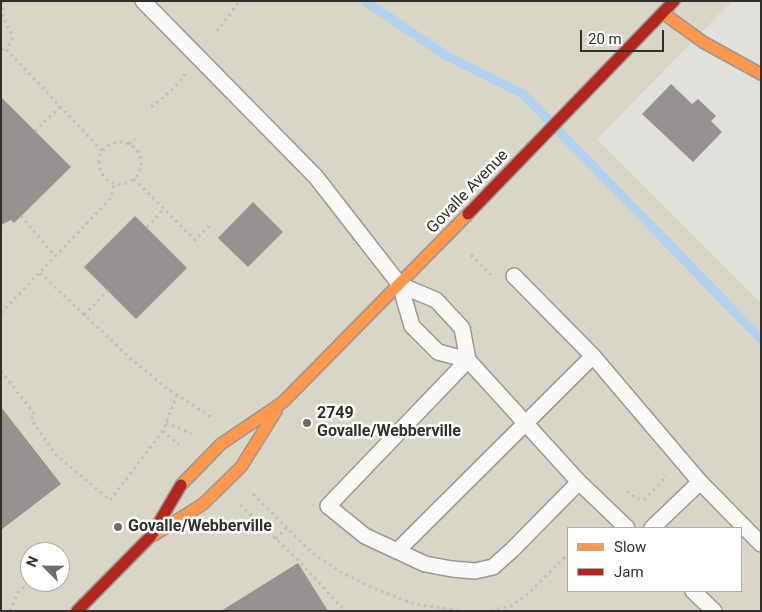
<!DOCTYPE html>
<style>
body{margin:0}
#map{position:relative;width:762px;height:612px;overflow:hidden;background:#e2e0da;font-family:Roboto,sans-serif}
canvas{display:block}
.frame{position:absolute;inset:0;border:2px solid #302f2a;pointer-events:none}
.legend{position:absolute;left:567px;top:527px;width:175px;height:65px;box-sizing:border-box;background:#fff;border:1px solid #acacaa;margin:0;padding:6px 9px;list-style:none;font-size:15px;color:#302f2a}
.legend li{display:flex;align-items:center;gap:10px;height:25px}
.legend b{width:25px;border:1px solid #acacaa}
.north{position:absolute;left:20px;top:542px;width:50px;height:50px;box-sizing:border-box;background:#fff;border:1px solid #acacaa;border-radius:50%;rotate:293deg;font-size:14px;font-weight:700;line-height:20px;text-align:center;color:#302f2a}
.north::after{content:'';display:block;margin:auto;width:18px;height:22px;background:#6e6d68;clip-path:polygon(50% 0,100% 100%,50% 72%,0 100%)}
.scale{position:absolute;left:580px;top:30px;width:84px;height:22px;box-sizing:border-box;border:2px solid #302f2a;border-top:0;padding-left:6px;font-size:15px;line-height:18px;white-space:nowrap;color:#302f2a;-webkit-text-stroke:4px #fff;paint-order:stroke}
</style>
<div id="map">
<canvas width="762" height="612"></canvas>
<div class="frame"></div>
<ul class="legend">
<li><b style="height:6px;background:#ff974d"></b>Slow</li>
<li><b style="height:6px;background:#b3261e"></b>Jam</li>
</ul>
<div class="north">N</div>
<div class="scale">20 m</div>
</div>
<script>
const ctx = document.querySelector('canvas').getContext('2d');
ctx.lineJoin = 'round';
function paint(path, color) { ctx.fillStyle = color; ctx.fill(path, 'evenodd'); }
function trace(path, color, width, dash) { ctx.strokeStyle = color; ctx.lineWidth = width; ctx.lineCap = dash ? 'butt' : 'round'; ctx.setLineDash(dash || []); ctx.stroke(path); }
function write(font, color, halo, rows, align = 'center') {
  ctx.font = font + ' Roboto,sans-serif'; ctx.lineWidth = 5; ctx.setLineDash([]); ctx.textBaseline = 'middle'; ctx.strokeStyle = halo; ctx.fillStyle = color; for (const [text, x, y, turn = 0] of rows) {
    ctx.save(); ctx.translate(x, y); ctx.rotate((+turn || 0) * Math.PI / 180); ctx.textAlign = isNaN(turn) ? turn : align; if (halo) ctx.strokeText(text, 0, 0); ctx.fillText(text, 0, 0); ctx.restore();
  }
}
paint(new Path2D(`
 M 1,1 L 732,1 L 597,139 L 761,303 L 761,611 L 1,611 ZM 568,528 L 741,528 L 741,591 L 568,591 ZM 30,552 L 60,552 L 60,582 L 30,582 Z`), '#d9d6c8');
trace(new Path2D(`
 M 365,1 L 447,56 L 523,94 L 761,339`), '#b1d1ef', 9);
paint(new Path2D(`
 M 671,84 L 692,104 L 698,99 L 716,116 L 711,121 L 722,132 L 693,162 L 642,114 Z
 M 1,97 L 71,167 L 14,223 L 11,220 L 1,225 Z
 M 253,202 L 283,232 L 248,267 L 218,238 Z
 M 135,216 L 187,268 L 136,319 L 84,267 Z
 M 1,407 L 61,484 L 1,530 Z
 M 298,563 L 328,611 L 221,611 Z`), '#959291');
const lane = new Path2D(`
 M 143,1 L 316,177 L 400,285 L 412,326 L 438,352 L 468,360 L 579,482 L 627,528
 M 514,276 L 593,356 L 700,482 L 761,544
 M 400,285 L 436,300 L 462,328 L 468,360
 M 468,360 L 328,506 L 365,536 L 425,564 L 452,569 L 475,571 L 493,567 L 512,550 L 579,482
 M 652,528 L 700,482
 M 397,551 L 593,356
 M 693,591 L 714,611`);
const slow = new Path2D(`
 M 663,13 L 703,42 L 761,74
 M 181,485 L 221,444 L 283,402 L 468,214
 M 154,535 L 203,504 L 241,467 L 276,411`);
const jam = new Path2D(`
 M 468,214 L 674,1
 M 77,611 L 151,536 L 181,485`);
trace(lane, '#9a9894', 18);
trace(slow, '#9a9894', 14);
trace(jam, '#9a9894', 14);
trace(new Path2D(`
 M 3,1 L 3,18 L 13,36 L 7,50 L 103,152
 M 217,31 L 240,1
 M 1,49 L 7,50
 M 151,107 C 164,97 176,88 185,74
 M 35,131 L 60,107
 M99 163a21 21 0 1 1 42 0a21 21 0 1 1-42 0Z
 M 129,144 L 135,139
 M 134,179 L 195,240 L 209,226
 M 21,216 L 55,256
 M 147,227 L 164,209
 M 471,255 L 492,276
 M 40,273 L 130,358 L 165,387 L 211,417
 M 1,313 L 111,198 L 114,183
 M 84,315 L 108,290
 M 1,371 L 35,415 L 31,419 L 55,454 L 110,500 L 163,431 L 177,395
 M 166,423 L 193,434
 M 163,431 L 179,445
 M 627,491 L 637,499 L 645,499 L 665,478 L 665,475
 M 253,494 L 311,552 L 341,572 L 373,588 L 414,604 L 463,611
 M 240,505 L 297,559 L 345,611
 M 276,539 L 287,527
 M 10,611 L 18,592 L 30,582
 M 491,611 L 511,606 L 528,594 L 568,554`), '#c0bfbd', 3, [2.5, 4]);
trace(lane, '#fbfaf9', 15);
trace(slow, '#ff974d', 11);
trace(jam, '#b3261e', 11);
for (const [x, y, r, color] of [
 [307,423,5,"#6e6d68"],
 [118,527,5,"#6e6d68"]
]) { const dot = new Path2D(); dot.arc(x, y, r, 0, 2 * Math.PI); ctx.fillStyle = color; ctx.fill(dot); trace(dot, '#fff', 2); }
write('16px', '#302f2a', '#fff', [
 ["Govalle Avenue",468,192,-46]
]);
write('bold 16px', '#302f2a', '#fff', [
 ["2749",317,414],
 ["Govalle/Webberville",317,432],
 ["Govalle/Webberville",128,527]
], 'left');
</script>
